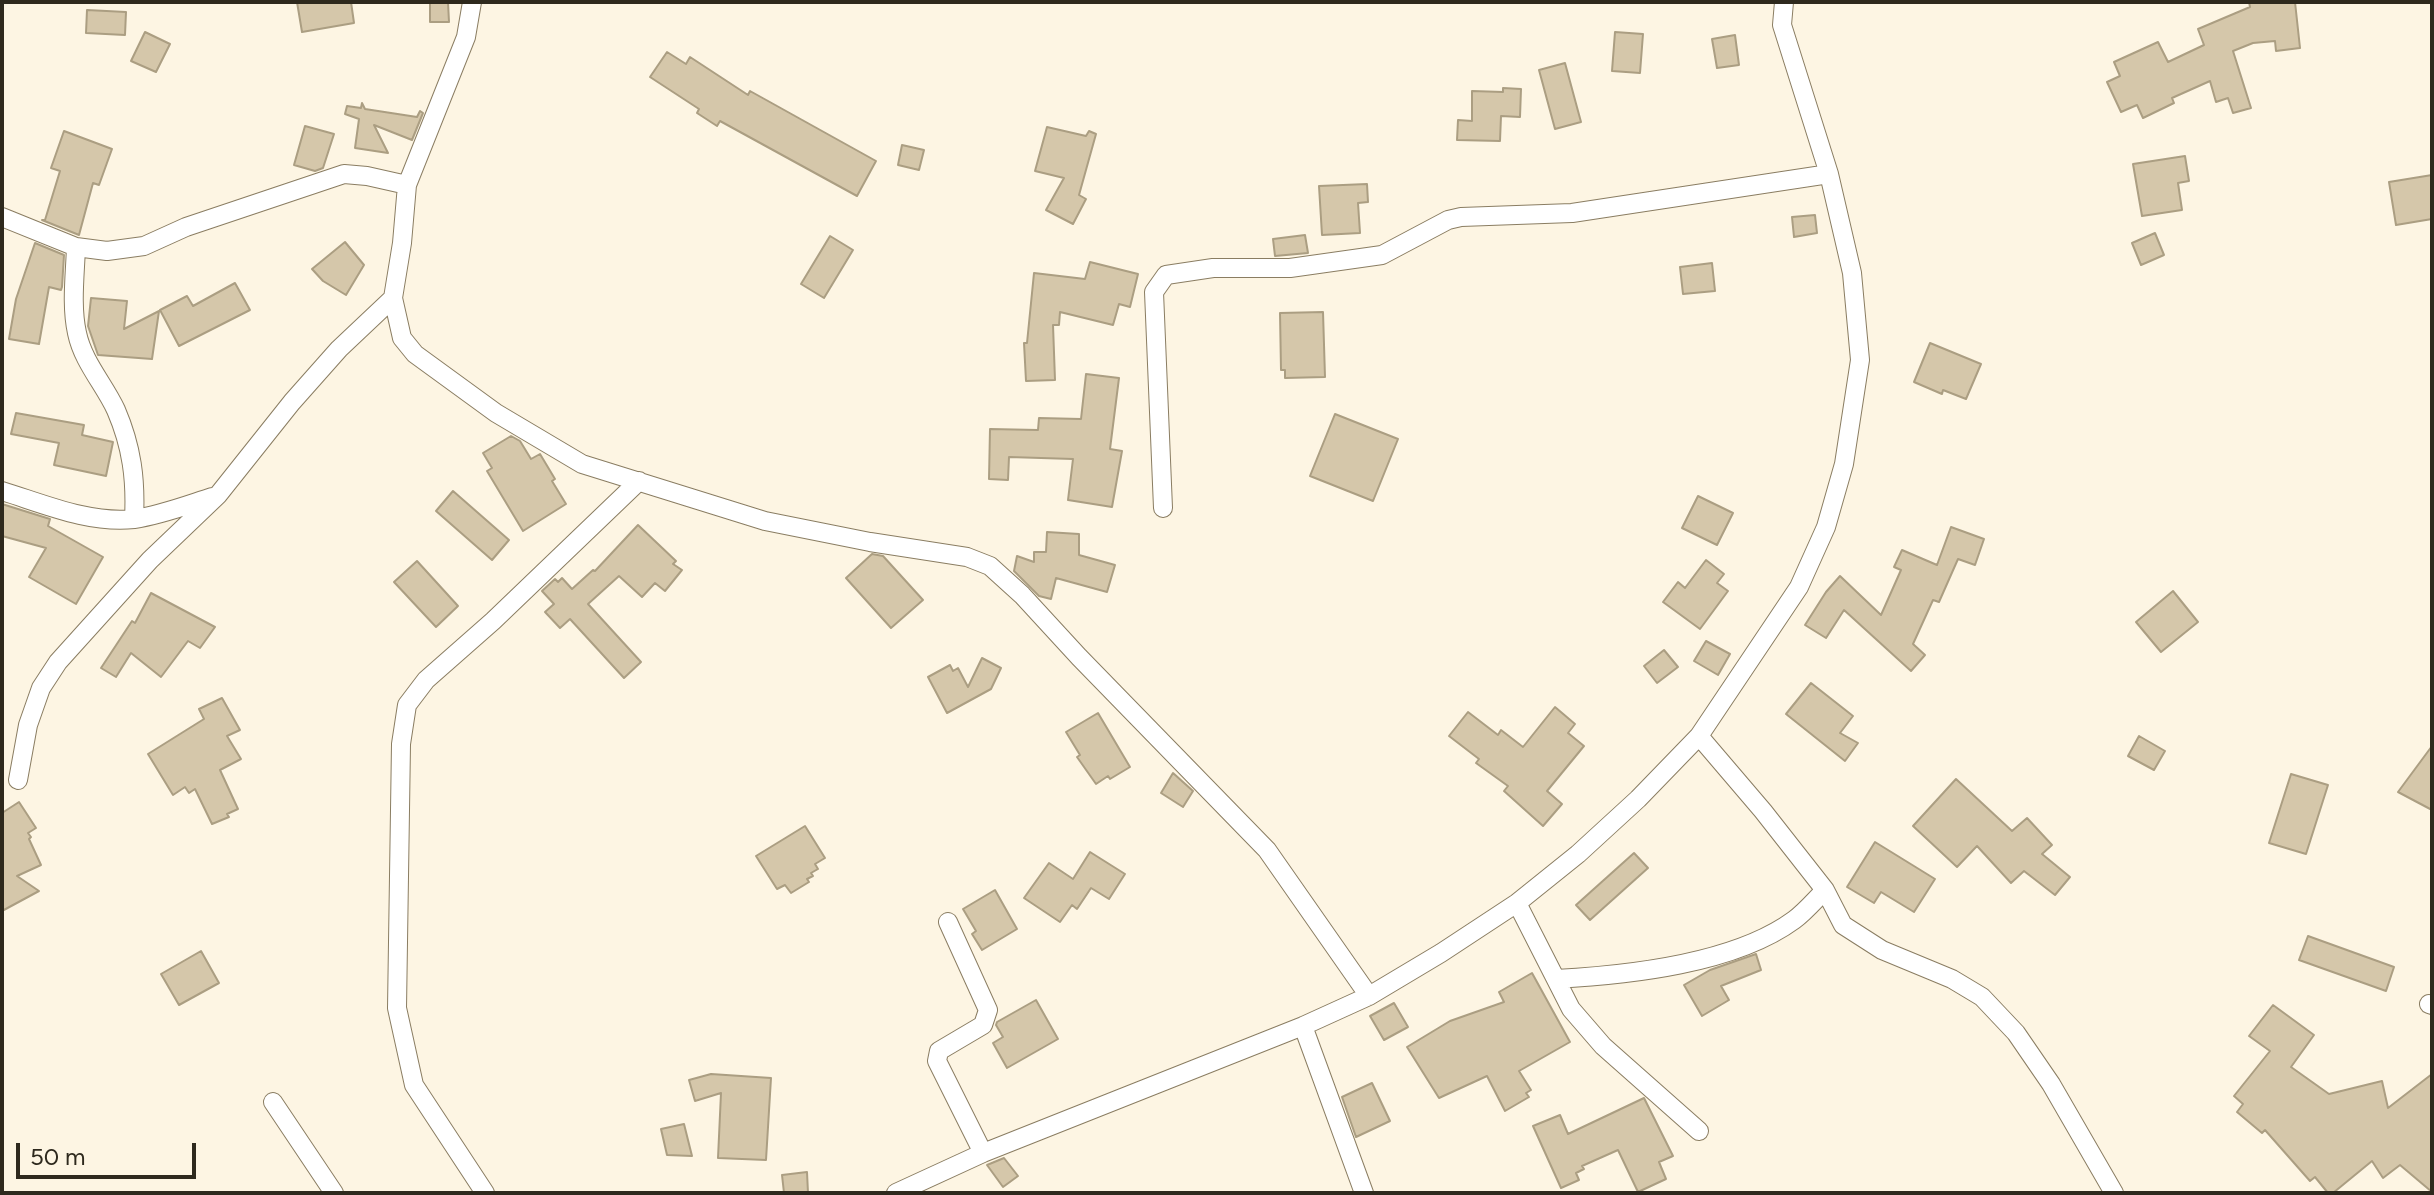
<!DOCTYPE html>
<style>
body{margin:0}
#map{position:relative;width:2434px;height:1195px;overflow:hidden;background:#fdf5e3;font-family:Figtree,sans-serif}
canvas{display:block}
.frame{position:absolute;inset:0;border:4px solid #2e291d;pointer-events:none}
.scale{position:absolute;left:16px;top:1143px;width:180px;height:36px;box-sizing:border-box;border:4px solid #2e291d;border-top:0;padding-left:10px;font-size:24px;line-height:28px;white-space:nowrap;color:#2e291d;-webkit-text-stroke:6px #fdf5e3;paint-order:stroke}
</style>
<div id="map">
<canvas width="2434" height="1195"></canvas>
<div class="frame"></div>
<div class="scale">50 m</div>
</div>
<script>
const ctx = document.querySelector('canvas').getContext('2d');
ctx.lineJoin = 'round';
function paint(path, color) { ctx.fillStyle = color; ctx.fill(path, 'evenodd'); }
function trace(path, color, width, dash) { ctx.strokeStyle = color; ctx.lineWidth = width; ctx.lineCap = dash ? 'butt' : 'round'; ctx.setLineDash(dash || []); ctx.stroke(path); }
const building = new Path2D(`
 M 297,2 L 351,2 L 354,23 L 302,32 Z
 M 430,2 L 448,2 L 449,22 L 430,22 Z
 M 2249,2 L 2295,2 L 2300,48 L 2276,51 L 2275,41 L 2253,43 L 2233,51 L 2251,108 L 2233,113 L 2228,98 L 2216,102 L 2210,81 L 2172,98 L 2174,103 L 2143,118 L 2137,105 L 2121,112 L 2107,82 L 2120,76 L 2114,62 L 2158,42 L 2168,62 L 2204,45 L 2198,29 L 2250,7 Z
 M 87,10 L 126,12 L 125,35 L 86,33 Z
 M 145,32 L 170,44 L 156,72 L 131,61 Z
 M 1615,32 L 1643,34 L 1640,73 L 1612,71 Z
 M 1735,35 L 1739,65 L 1717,68 L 1712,39 Z
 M 667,52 L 686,64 L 690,57 L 748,95 L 750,91 L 876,161 L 857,196 L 720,121 L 717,126 L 697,113 L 699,109 L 650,77 Z
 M 1565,63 L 1581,122 L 1555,129 L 1539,70 Z
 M 1503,88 L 1521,89 L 1520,117 L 1501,116 L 1500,141 L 1457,140 L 1458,120 L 1472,121 L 1472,91 L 1503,92 Z
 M 362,103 L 365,109 L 417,117 L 420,111 L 423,113 L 412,140 L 374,125 L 388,153 L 355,148 L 359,119 L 345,114 L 347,106 L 361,108 Z
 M 305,126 L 334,134 L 323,168 L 315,171 L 294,165 Z
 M 1047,127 L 1086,136 L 1089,131 L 1096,134 L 1079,195 L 1086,199 L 1073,224 L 1046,210 L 1064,178 L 1035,171 Z
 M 64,131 L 112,149 L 99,185 L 93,183 L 79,235 L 42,220 L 45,220 L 60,171 L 51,168 Z
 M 902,145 L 924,150 L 919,170 L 898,165 Z
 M 2185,156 L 2189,181 L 2178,183 L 2182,210 L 2142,216 L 2133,164 Z
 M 2432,175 L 2432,219 L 2396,225 L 2389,182 Z
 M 1367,184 L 1368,202 L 1358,203 L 1360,233 L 1322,235 L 1319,186 Z
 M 1815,215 L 1817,233 L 1794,237 L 1792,217 Z
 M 2155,233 L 2164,255 L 2141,265 L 2132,243 Z
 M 1305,235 L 1308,253 L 1275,256 L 1273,239 Z
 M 830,236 L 853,250 L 824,298 L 801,284 Z
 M 345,242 L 364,265 L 346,295 L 323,281 L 312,269 Z
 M 35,243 L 64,255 L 62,287 L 61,290 L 49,287 L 39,344 L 9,339 L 16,299 Z
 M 1090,262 L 1138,274 L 1130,307 L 1119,304 L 1113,325 L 1060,312 L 1059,325 L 1053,325 L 1055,380 L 1026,381 L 1024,343 L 1027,343 L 1034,273 L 1085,279 Z
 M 1712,263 L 1715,291 L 1683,294 L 1680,267 Z
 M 235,283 L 250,310 L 179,346 L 160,310 L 187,296 L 193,306 Z
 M 91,298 L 127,301 L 124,329 L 159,311 L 152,359 L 98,355 L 88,326 Z
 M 1323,312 L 1325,377 L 1285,378 L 1285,370 L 1281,370 L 1280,313 Z
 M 1930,343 L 1981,364 L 1966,399 L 1943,390 L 1942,394 L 1914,382 Z
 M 1086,374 L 1119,378 L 1110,449 L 1122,451 L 1112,507 L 1068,500 L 1073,459 L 1009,457 L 1008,480 L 989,479 L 990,429 L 1038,430 L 1039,418 L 1081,419 Z
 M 16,413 L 84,425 L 82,435 L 113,442 L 106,476 L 54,465 L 59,443 L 11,434 Z
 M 1335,414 L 1398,439 L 1373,501 L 1310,476 Z
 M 511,436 L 520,441 L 531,459 L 540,454 L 555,479 L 552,481 L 566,504 L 523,531 L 487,471 L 492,468 L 483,453 Z
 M 453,491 L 509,540 L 492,560 L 436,511 Z
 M 1698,496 L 1733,513 L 1717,545 L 1682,528 Z
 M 2,504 L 50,519 L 48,526 L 103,557 L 76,604 L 29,577 L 46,548 L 2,536 Z
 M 638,525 L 676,561 L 673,564 L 682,570 L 665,591 L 655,583 L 642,597 L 619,576 L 588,604 L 641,662 L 624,678 L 570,619 L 560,628 L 545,612 L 554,604 L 542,591 L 555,579 L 558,582 L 562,578 L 572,589 L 593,570 L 595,571 Z
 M 1951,527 L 1984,539 L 1975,565 L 1958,559 L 1939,602 L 1933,600 L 1913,644 L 1925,655 L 1911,671 L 1844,610 L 1826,638 L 1805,625 L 1826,592 L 1840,576 L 1881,615 L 1901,570 L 1894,567 L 1902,550 L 1937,565 Z
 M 1047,532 L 1079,534 L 1079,555 L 1115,565 L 1107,592 L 1056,578 L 1051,599 L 1039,596 L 1014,571 L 1017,556 L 1034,562 L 1034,552 L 1046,552 Z
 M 872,554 L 883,556 L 923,600 L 891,628 L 846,578 Z
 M 1706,560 L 1724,574 L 1717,583 L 1728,591 L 1700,629 L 1663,602 L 1678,582 L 1685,588 Z
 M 417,561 L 458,606 L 436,627 L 394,582 Z
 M 2173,591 L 2198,622 L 2161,652 L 2136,622 Z
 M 151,593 L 215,627 L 200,648 L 188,641 L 161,677 L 131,653 L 116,677 L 101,668 L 132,621 L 135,623 Z
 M 1706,641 L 1730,654 L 1718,675 L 1694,661 Z
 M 1664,650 L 1678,667 L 1657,683 L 1644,666 Z
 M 982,658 L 1001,668 L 991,689 L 947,713 L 928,677 L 950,665 L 953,671 L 958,668 L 968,687 Z
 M 1811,683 L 1853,716 L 1840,733 L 1858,743 L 1845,761 L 1786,714 Z
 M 222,698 L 240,730 L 227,736 L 241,759 L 220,770 L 238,809 L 227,814 L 229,817 L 212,824 L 195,789 L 189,793 L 185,787 L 173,795 L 148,754 L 204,719 L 199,709 Z
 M 1555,707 L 1575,724 L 1568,733 L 1584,746 L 1547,791 L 1562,804 L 1543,826 L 1504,791 L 1508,786 L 1476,763 L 1479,759 L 1449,736 L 1468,712 L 1498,735 L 1501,730 L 1523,747 Z
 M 1098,713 L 1130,767 L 1110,779 L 1108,776 L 1096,784 L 1077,757 L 1080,755 L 1066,732 Z
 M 2139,736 L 2165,751 L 2154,770 L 2128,756 Z
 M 2432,746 L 2432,810 L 2398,792 Z
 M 1173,773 L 1193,791 L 1183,807 L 1161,793 Z
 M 2291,774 L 2328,785 L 2306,854 L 2269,843 Z
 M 1956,779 L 2012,831 L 2027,818 L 2052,845 L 2042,854 L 2070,877 L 2055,895 L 2024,871 L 2011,883 L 1977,846 L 1957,867 L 1913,826 Z
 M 19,802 L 36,828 L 28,833 L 31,837 L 29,839 L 41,865 L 17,876 L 39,891 L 2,911 L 2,813 Z
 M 805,826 L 825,858 L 815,864 L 818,869 L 811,873 L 813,876 L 807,879 L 809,882 L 791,893 L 785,885 L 777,889 L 756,856 Z
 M 1875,842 L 1935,879 L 1914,912 L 1881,892 L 1874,903 L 1847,887 Z
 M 1090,852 L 1125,874 L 1109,899 L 1091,888 L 1077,909 L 1072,905 L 1060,922 L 1024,898 L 1049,863 L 1073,879 Z
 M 1634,853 L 1648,868 L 1590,920 L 1576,905 Z
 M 995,890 L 1017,929 L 982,950 L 972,934 L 976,931 L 963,909 Z
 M 2308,936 L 2394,967 L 2386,991 L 2299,960 Z
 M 201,951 L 219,983 L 179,1005 L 161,974 Z
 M 1756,954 L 1761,970 L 1721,986 L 1729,1000 L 1702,1016 L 1684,985 L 1710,970 Z
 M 1532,973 L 1570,1042 L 1519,1071 L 1531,1090 L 1526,1093 L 1529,1097 L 1505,1111 L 1487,1076 L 1439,1098 L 1407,1047 L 1450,1021 L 1504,1002 L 1499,992 Z
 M 1036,1000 L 1058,1039 L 1007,1068 L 993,1043 L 1003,1037 L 996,1025 L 997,1022 Z
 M 1394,1003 L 1408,1027 L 1384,1040 L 1370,1016 Z
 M 2273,1005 L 2314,1035 L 2291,1067 L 2329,1094 L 2382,1081 L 2388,1108 L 2432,1074 L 2432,1192 L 2400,1165 L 2383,1178 L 2372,1161 L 2333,1193 L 2328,1193 L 2315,1177 L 2310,1181 L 2265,1130 L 2262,1133 L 2237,1112 L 2243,1104 L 2234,1096 L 2270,1051 L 2249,1036 Z
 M 711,1074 L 771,1078 L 766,1160 L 718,1158 L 721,1093 L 695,1101 L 689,1080 Z
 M 1372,1083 L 1390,1121 L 1356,1137 L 1342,1097 Z
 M 1644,1098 L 1673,1156 L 1659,1162 L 1666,1179 L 1638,1192 L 1618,1150 L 1582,1166 L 1584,1169 L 1576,1173 L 1579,1180 L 1561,1188 L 1533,1126 L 1560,1115 L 1568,1134 Z
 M 684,1124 L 692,1156 L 667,1155 L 661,1129 Z
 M 1004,1158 L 1018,1176 L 1003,1187 L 987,1165 Z
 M 807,1172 L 808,1193 L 784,1193 L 782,1175 Z`);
paint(building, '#d5c7aa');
trace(building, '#ab9e82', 2);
const street = new Path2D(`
 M 472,2 L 466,37 L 407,185 L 402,243 L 393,298 L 402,338 L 415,354 L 496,413 L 582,464 L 765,521 L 870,542 L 967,557 L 990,566 L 1022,595 L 1079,657 L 1267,850 L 1369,996
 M 2,217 L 76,247 L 107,251 L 144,246 L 186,227 L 344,174 L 367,176 L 407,185
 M 76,247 C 75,275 71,306 77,333 C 83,362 104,384 116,410 C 132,447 136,480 134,519
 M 2,491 C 44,504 90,524 134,519 C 161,515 187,505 212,497
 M 1163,508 L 1154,292 L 1166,275 L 1213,268 L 1290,268 L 1382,255 L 1448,220 L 1461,217 L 1572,213 L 1829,174
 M 1699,736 L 1763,811 L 1825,890 L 1843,925 L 1882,950 L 1952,979 L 1982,997 L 2016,1033 L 2051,1084 L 2114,1193
 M 18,780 L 28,725 L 41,688 L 58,662 L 150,560 L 218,495 L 292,402 L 339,349 L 393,298
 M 1517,903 L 1571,1009 L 1603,1046 L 1699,1131
 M 948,922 L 988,1010 L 983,1025 L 939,1051 L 937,1061 L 983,1153
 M 1556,979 C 1629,975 1734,964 1794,920 C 1805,912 1815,900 1825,890
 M 2429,1004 L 2432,1005
 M 1303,1026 L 1364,1193
 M 273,1102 L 334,1193
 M 485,1193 L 414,1085 L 397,1008 L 401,744 L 407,705 L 426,680 L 493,621 L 639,481
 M 896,1193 L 983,1153 L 1303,1026 L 1369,996 L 1441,953 L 1517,903 L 1578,854 L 1638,799 L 1699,736 L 1799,587 L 1826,527 L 1844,464 L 1860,360 L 1852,273 L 1829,174 L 1782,25 L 1784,2`);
trace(street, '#8a7d62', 20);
trace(street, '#fff', 18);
</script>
